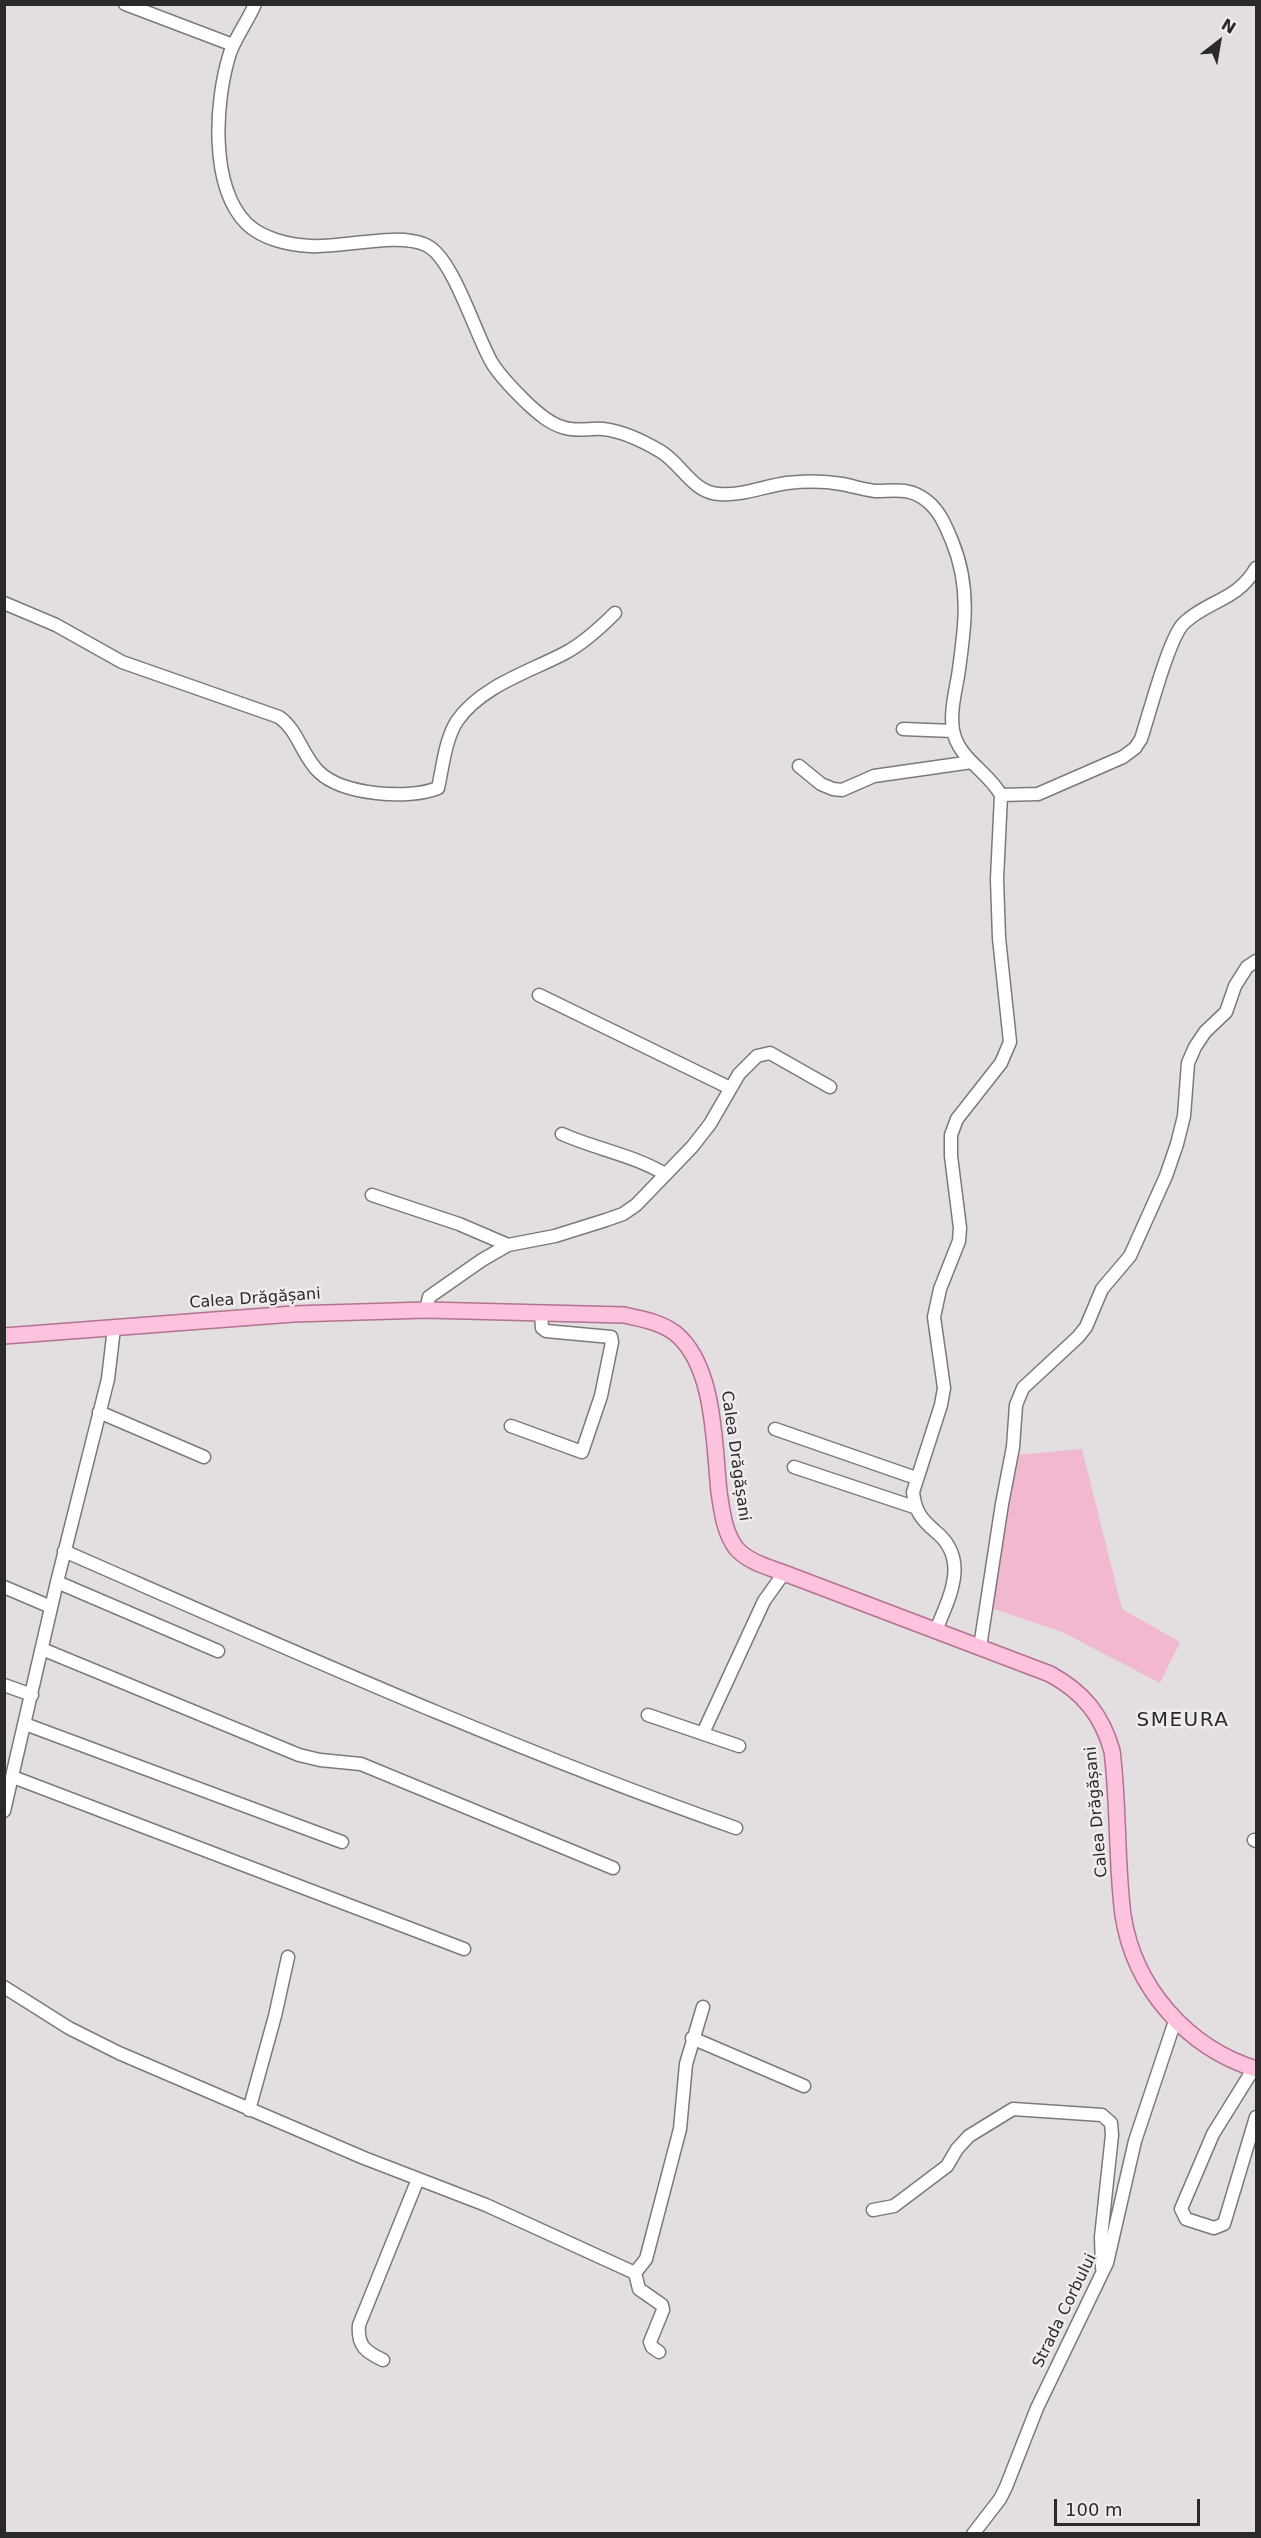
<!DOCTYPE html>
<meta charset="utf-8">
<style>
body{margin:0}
#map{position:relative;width:1261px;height:2538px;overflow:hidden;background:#e3dfe1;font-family:"DejaVu Sans",sans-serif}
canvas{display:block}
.frame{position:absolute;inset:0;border:6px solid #2b292a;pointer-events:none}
.north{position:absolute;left:1189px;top:12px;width:60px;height:60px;-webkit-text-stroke:4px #f0ecee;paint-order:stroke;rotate:31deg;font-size:16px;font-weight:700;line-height:24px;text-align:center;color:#2b292a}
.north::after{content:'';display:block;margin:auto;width:21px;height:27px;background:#2b292a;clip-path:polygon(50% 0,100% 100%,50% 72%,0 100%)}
.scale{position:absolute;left:1054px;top:2499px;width:146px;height:27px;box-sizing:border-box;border:3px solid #2b292a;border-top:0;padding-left:8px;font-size:18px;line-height:21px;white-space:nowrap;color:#2b292a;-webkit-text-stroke:4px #f0ecee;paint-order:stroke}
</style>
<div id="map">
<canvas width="1261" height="2538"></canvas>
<div class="frame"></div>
<div class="north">N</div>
<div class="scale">100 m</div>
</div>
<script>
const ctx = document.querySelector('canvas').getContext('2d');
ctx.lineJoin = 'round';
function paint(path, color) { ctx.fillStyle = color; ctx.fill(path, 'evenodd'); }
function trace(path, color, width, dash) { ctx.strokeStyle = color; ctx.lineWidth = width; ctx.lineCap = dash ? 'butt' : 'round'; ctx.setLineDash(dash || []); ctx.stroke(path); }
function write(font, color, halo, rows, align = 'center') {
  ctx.font = font + ' "DejaVu Sans",sans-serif'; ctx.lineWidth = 5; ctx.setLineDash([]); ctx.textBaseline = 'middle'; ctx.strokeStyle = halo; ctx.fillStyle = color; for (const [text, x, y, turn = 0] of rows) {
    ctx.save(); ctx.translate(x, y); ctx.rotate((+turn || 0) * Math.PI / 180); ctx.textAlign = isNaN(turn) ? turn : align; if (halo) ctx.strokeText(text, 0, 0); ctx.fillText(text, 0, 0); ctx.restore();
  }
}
paint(new Path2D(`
 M 1082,1449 L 1122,1609 L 1180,1642 L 1160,1683 L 1062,1632 L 991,1608 L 1015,1455 Z`), '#f2b8d1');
const minor = new Path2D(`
 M 125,4 L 233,45
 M 255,4 C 248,21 236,36 230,53 C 215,100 209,186 247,224 C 263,239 289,245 310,246 C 343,248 397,232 426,245 C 453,257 475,334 492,363 C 502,379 515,391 528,404 C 538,413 549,423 562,427 C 575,432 589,428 603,429 C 622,431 643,441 660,451 C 681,463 693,493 719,494 C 742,496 765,486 787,483 C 804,481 825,481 842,484 C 853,486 864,490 875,491 C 895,491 910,487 927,501 C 940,511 946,527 952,541 C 971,587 965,628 958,676 C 955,693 950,713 953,730 C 958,759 988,771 1001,795 L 997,879 L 999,938 L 1010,1042 L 1001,1063 L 957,1119 L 951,1135 L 951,1156 L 960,1228 L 959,1241 L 940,1289 L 934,1317 L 944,1388 L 941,1405 L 913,1492 C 915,1511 921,1519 935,1531 C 970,1559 950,1596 936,1630
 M 4,603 L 56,625 L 122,662 L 279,717 C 298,730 302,756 319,772 C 343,795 409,800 438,788 C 443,766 445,740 457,721 C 481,686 529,672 565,653 C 584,643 600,628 615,613
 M 903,729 L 953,731
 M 799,766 L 821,784 L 833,789 L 842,790 L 874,776 L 972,762
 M 1001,795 L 1038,794 L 1123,757 L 1135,748 L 1141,739 C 1149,715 1169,637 1184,623 C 1208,600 1237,601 1256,568
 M 539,995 L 730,1088
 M 562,1134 C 596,1149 633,1155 665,1174
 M 372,1195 L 459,1224 L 508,1245
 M 426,1310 L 429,1297 L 482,1260 L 508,1245 L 555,1236 L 606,1220 L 623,1214 L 636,1205 L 692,1147 L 710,1124 L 739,1074 L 757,1056 L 770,1053 L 830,1087
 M 99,1412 L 204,1457
 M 511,1426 L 582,1452 L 601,1396 L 612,1342 L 611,1337 L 546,1331 L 542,1328 L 541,1313
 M 775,1429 L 916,1478
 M 794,1467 L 914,1507
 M 64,1551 C 286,1648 508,1748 736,1828
 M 57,1582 L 218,1651
 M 4,1587 L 51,1607
 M 980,1647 L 1002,1504 L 1013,1447 L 1016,1405 L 1023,1388 L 1078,1337 L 1086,1327 L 1102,1289 L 1130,1256 L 1166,1176 L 1177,1144 L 1184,1116 L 1188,1063 L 1195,1047 L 1205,1032 L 1226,1012 L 1235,986 L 1247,967 L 1256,961
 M 42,1649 L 299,1755 L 320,1760 L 361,1764 L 613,1868
 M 4,1685 L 32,1695
 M 648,1715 L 739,1746
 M 25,1724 L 342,1842
 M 703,1733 L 764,1601 L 784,1573
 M 13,1777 L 464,1949
 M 4,1811 L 57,1582 L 108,1379 L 114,1328
 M 1254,1840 L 1256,1841
 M 4,1987 L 69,2028 L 119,2053 L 364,2158 L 486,2205 L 635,2273 L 639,2289 L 662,2305 L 663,2310 L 650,2342 L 652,2347 L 659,2352
 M 692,2038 L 804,2086
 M 1254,2068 L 1213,2134 L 1181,2209 L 1186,2219 L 1214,2228 L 1224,2224 L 1256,2117
 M 249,2110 L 275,2016 L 288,1957
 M 873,2210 L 894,2206 L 947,2166 L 957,2149 L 969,2136 L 1013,2109 L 1102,2115 L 1111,2123 L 1112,2135 L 1101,2237 L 1102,2268
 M 635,2273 L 646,2259 L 680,2129 L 686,2064 L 703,2007
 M 383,2360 C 366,2352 357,2346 359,2325 L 418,2179
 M 973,2534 L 1000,2499 L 1006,2487 L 1037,2408 L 1107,2263 L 1135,2141 L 1175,2021`);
const major = new Path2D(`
 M 4,1336 L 293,1314 L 426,1310 L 624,1315 C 642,1319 660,1322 675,1333 C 715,1365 714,1444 719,1492 C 722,1511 724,1532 736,1548 C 748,1562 768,1567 784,1573 L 1050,1674 C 1083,1692 1102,1715 1112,1751 C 1119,1805 1116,1861 1123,1915 C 1134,1988 1188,2048 1256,2069`);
trace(minor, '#7d797a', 15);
trace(major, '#b27290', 18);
trace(minor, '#fff', 12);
trace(major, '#fdc2dd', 15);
write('16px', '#2b292a', '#f0ecee', [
 ["Calea Drăgășani",255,1299,-4],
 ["Calea Drăgășani",735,1456,82],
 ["Calea Drăgășani",1097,1812,-95],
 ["Strada Corbului",1065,2311,-64]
]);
ctx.letterSpacing = '1.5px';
write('20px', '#2b292a', '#f0ecee', [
 ["SMEURA",1183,1721]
]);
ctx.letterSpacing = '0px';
</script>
